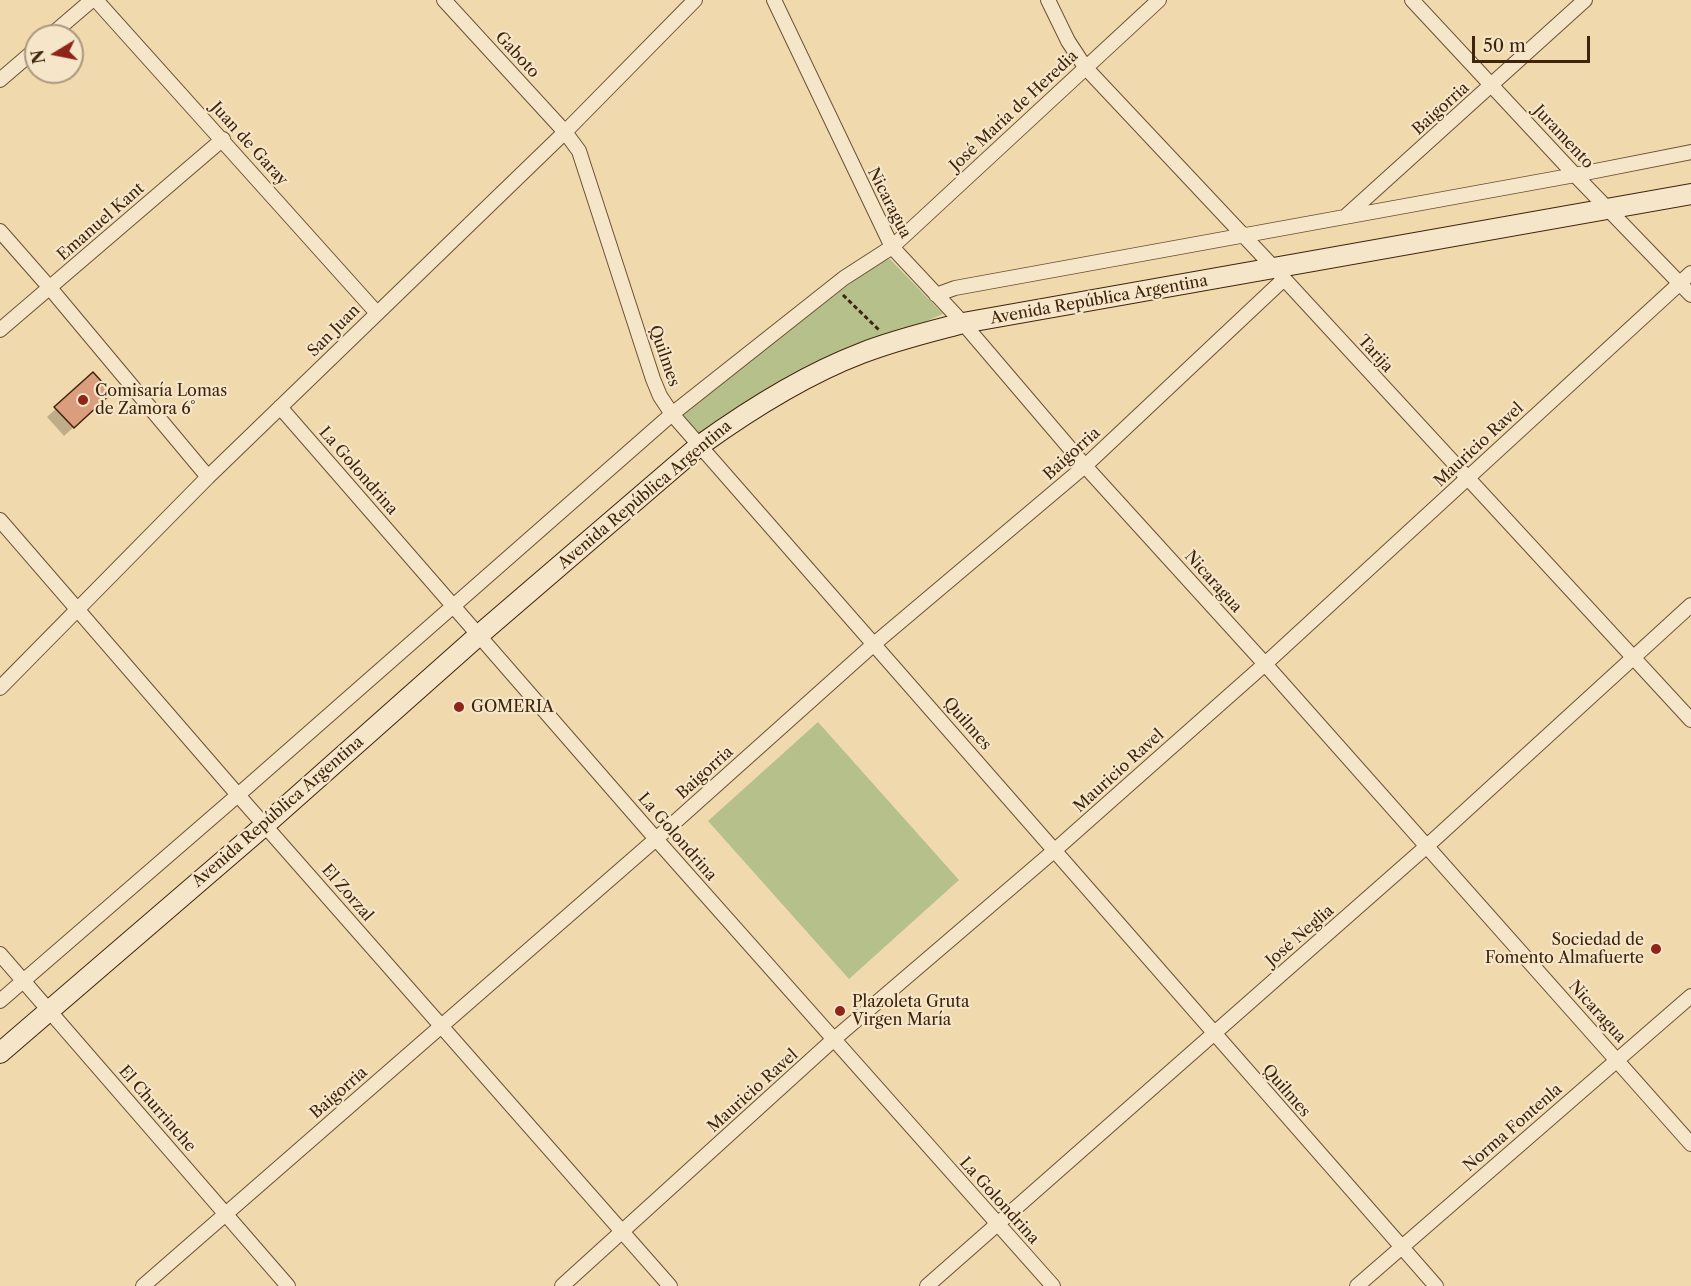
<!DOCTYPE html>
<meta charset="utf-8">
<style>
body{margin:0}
#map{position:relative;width:1691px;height:1286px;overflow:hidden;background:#efd9ad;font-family:"Libre Caslon Text",serif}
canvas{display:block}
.north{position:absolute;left:24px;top:24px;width:60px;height:60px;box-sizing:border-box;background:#f5e6ca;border:2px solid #ac987e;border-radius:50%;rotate:260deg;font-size:16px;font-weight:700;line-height:24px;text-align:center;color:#3f240c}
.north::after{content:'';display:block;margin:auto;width:21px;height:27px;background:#8f2418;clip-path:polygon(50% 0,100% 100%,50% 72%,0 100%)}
.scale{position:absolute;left:1472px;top:36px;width:118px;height:27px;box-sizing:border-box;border:3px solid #3f240c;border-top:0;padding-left:8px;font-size:18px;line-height:21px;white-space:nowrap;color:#3f240c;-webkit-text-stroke:4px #f5e6ca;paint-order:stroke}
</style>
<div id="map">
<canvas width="1691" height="1286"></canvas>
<div class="north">N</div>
<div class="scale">50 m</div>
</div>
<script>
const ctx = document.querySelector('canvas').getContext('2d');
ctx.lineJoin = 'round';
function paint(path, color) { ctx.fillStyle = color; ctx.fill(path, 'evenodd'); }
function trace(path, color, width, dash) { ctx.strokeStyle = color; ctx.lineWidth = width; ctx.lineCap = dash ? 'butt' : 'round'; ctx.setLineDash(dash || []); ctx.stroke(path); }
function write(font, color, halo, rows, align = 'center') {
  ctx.font = font + ' "Libre Caslon Text",serif'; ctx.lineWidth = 4.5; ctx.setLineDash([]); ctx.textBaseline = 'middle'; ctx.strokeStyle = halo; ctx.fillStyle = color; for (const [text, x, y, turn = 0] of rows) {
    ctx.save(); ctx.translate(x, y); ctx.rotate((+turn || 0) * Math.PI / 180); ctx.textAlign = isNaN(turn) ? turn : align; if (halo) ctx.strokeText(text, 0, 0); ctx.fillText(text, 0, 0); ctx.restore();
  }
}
paint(new Path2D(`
 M 890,259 L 943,314 L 872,344 L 698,435 L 680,414 L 881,260 Z
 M 818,722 L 959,880 L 849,979 L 708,821 Z`), '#b6c08b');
paint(new Path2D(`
 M 93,374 L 101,402 L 64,436 L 47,417 Z`), '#0003');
const building = new Path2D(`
 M 93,372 L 112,393 L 74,428 L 54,407 Z`);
paint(building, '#da9d7d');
trace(building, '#3f240c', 1.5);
const street = new Path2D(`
 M 96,0 L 376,312
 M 444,0 L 565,132 L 579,151 L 653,379 L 660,396 L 672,414 L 1436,1286
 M 774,0 L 892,247 L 963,323 L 1085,466 L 1265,664 L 1691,1144
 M 1048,0 L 1068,41 L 1085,67 L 1275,269 L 1691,720
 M 1412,0 L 1575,175 L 1691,295
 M 50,36 L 92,0
 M 0,80 L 36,49
 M 1346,216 L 1585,0
 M 0,231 L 50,288 L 208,477
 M 936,295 L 955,288 L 1575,175 L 1691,152
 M 0,330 L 223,139
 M 280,407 L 656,839 L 1053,1286
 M 0,520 L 238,795 L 670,1286
 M 0,688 L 208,477 L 565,132 L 695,0
 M 0,954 L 288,1286
 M 0,1001 L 238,795 L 672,414 L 844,278 L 892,247 L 1159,0
 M 143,1286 L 656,839 L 874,644 L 1085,466 L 1284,279
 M 562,1286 L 833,1040 L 1055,850 L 1265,664 L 1691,273
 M 927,1286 L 1427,846 L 1691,605
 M 1357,1286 L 1691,996`);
const secondary = new Path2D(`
 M 0,1053 L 265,825 L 479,635 L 699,446 C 749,410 804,375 862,353 C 895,340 929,332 963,323 L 1691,194`);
trace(street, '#6b5134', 16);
trace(secondary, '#3f240c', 22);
trace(new Path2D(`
 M 843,295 L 879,330`), '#3f240c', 3, [4.5, 3]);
trace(street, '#f5e6ca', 14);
trace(secondary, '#f5e6ca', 20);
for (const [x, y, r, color] of [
 [83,400,6,"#8f2418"],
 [459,707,6,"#8f2418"],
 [1656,949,6,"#8f2418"],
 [840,1011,6,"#8f2418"]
]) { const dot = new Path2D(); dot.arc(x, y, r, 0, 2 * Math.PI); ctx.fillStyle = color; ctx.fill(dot); trace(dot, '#f5e6ca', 2); }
write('16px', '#3f240c', '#f5e6ca', [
 ["Gaboto",517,55,47],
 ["Baigorria",1441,109,-42],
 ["José María de Heredia",1014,111,-43],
 ["Juramento",1563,137,47],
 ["Juan de Garay",249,144,48],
 ["Nicaragua",889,203,63],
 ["Emanuel Kant",101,222,-41],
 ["Avenida República Argentina",1099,300,-10],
 ["San Juan",334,331,-45],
 ["Tarija",1375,354,48],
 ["Quilmes",664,356,71],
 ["Mauricio Ravel",1479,445,-43],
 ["Baigorria",1072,454,-42],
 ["La Golondrina",358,471,49],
 ["Avenida República Argentina",645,495,-40],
 ["Nicaragua",1213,582,48],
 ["Quilmes",967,724,49],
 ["Mauricio Ravel",1119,771,-42],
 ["Baigorria",705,773,-42],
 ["Avenida República Argentina",278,812,-41],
 ["La Golondrina",677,837,49],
 ["El Zorzal",347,893,49],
 ["José Neglia",1300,936,-41],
 ["Nicaragua",1597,1012,48],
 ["Mauricio Ravel",753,1091,-42],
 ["Quilmes",1286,1091,49],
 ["Baigorria",339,1093,-41],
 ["El Churrinche",157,1109,49],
 ["Norma Fontenla",1513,1128,-41],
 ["La Golondrina",999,1201,48]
]);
write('16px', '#3f240c', '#f5e6ca', [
 ["Comisaría Lomas",95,391],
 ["de Zamora 6°",95,409],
 ["GOMERIA",471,707],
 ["Sociedad de",1644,940,"right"],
 ["Fomento Almafuerte",1644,958,"right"],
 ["Plazoleta Gruta",852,1002],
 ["Virgen María",852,1020]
], 'left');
</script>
